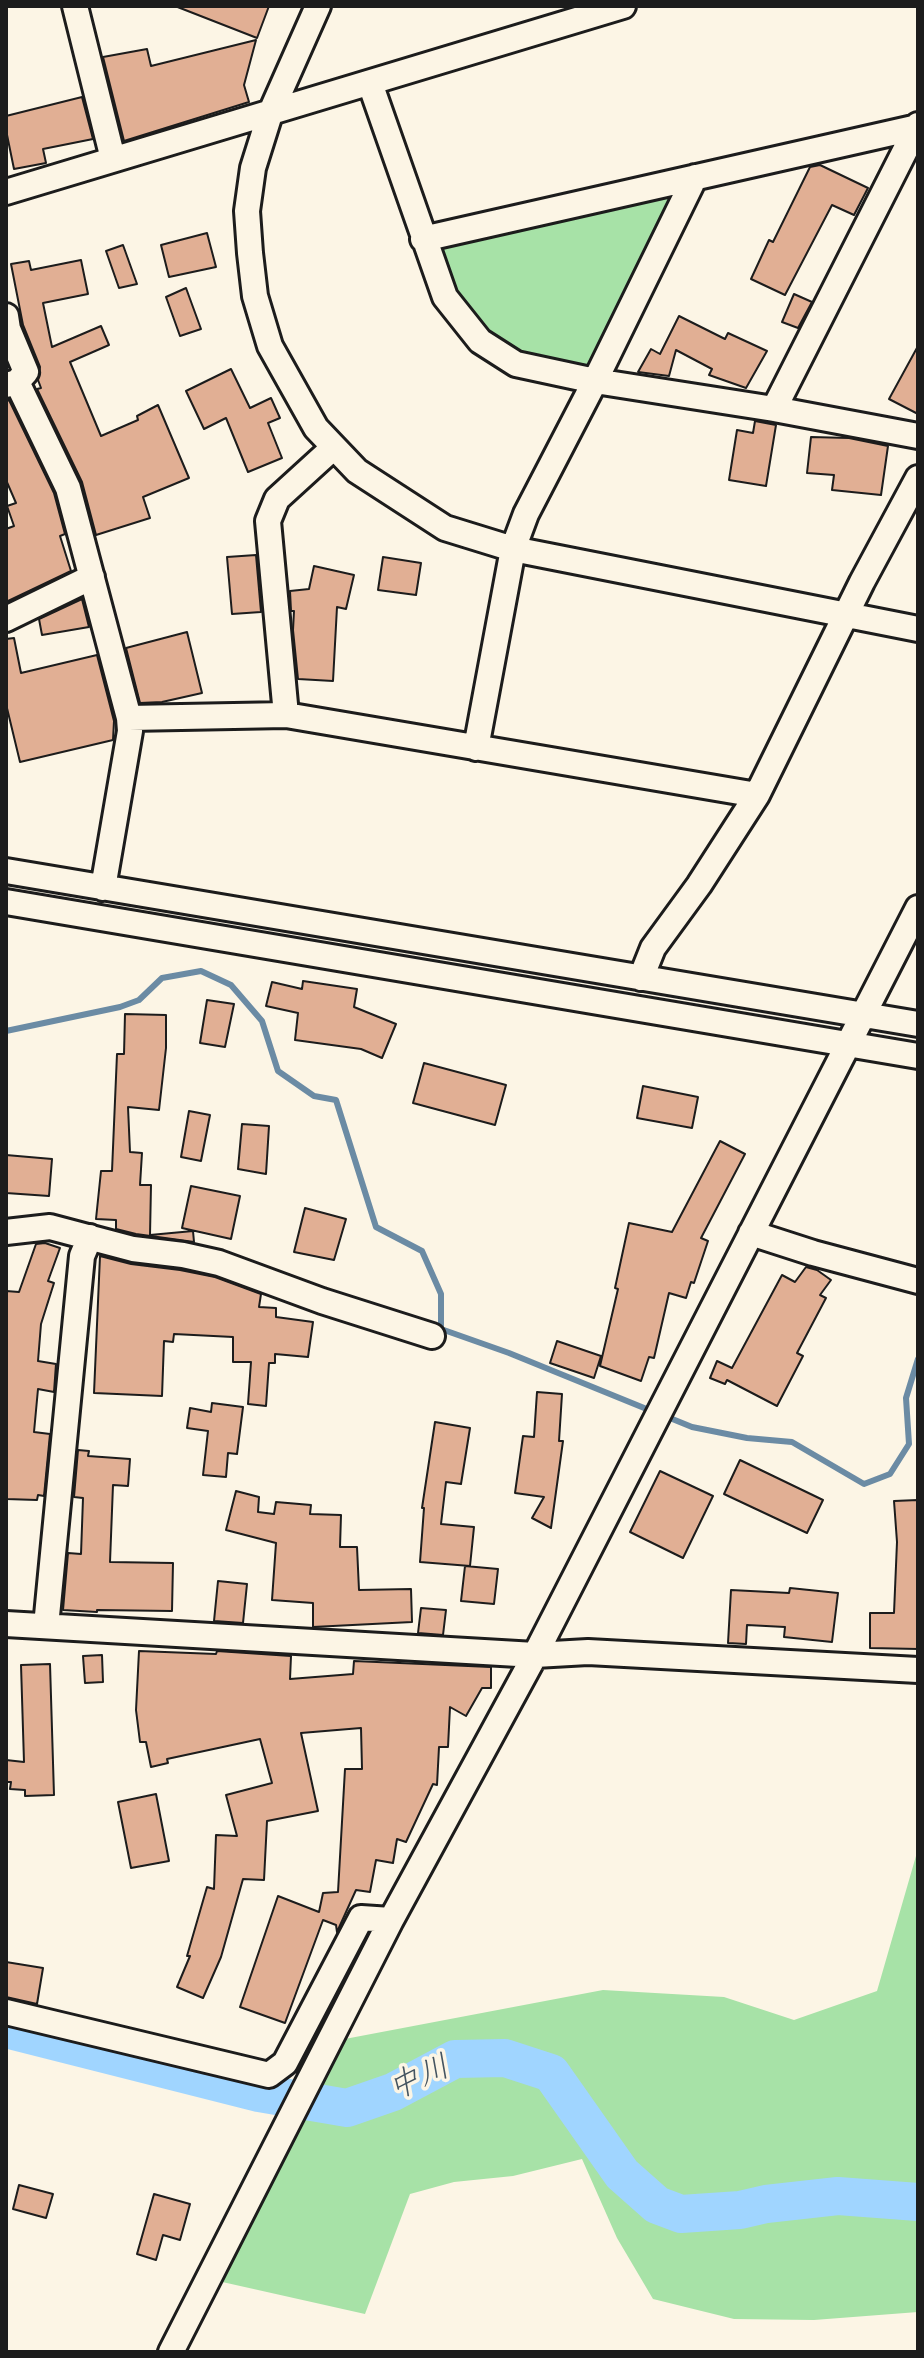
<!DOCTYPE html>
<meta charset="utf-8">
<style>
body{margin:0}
#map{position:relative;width:924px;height:2358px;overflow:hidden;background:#fcf5e5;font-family:"Comic Neue",sans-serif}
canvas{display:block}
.frame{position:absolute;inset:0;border:8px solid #1c1c1c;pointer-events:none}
</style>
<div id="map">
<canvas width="924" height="2358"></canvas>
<div class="frame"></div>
</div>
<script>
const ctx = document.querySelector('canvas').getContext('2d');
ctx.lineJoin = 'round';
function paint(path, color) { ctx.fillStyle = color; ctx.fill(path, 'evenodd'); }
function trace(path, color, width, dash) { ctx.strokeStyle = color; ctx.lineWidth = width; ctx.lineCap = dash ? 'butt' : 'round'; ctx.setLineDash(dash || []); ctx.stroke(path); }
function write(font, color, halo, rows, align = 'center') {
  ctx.font = font + ' "Comic Neue","Klee One",sans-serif'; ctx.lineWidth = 7; ctx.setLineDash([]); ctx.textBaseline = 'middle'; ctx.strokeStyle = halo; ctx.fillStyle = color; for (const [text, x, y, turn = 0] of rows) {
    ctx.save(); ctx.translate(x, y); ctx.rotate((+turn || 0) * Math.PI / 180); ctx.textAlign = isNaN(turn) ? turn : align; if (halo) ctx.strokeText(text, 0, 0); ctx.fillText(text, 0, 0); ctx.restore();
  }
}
paint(new Path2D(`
 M 676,192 L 589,367 L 509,350 L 480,327 L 460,305 L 439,245 Z
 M 918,1849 L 918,2312 L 814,2320 L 734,2319 L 653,2299 L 617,2238 L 582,2159 L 513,2176 L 454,2182 L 410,2194 L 365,2314 L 209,2279 L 329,2042 L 603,1990 L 724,1997 L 794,2020 L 877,1991 Z`), '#a7e2a7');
trace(new Path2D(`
 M 6,1031 L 120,1007 L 139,1000 L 162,978 L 201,971 L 231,985 L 262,1021 L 278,1071 L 314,1096 L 336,1100 L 376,1227 L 422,1251 L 441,1294 L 441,1329 L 509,1353 L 654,1412
 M 665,1416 L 692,1427 L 747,1438 L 792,1442 L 864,1484 L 890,1474 L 909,1444 L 906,1398 L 918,1359`), '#6b8ba4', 6);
trace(new Path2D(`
 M 6,2029 L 259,2093 L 347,2108 L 393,2092 L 455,2059 L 505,2058 L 551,2073 L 622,2174 L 657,2205 L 681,2214 L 740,2210 L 766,2204 L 838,2196 L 918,2202`), '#a0d5ff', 38);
const building = new Path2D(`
 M 175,6 L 269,6 L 257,38 Z
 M 256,40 L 244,85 L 249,102 L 124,141 L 103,57 L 147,49 L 151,66 Z
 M 82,97 L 93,139 L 43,149 L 46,163 L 14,169 L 6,130 L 6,116 Z
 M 820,165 L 868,188 L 854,215 L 832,205 L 785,295 L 751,279 L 769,240 L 773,242 L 810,167 Z
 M 207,233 L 216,267 L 169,277 L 161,245 Z
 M 123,245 L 137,284 L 119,288 L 106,251 Z
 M 81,260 L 88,294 L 43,303 L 52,347 L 101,326 L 109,345 L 70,362 L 101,436 L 138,420 L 137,416 L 158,405 L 189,478 L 143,497 L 150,518 L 96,535 L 82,482 L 37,389 L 41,388 L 38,380 L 40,367 L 23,325 L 11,264 L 29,261 L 31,270 Z
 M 186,288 L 201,329 L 180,336 L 166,297 Z
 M 794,294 L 812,302 L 798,328 L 782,322 Z
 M 679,316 L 725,339 L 728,333 L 767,351 L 746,388 L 709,375 L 712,369 L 676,350 L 669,376 L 638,372 L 651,349 L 660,354 Z
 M 918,346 L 918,414 L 889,399 Z
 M 231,369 L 250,408 L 271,398 L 280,418 L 268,423 L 282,458 L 248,472 L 226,418 L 204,429 L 186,391 Z
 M 9,400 L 54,493 L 65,534 L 60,536 L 71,571 L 6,602 L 6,529 L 14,526 L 7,506 L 16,503 L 6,480 L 6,401 Z
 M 755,421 L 776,425 L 766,486 L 729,480 L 737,430 L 753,433 Z
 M 811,437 L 849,438 L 888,446 L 881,495 L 832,490 L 834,475 L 807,473 Z
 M 256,555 L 261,612 L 232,614 L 227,557 Z
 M 383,557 L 421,563 L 416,595 L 378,590 Z
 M 314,566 L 354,575 L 346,609 L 337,607 L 333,681 L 298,679 L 293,630 L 294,611 L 291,611 L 290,591 L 309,589 Z
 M 82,599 L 89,627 L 42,635 L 39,619 Z
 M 187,632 L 202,693 L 162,702 L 140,703 L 126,648 Z
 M 14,638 L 21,673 L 97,655 L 114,721 L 113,740 L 20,762 L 6,704 L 6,639 Z
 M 303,981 L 357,989 L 354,1007 L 396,1024 L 382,1058 L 361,1049 L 295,1040 L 298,1013 L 266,1006 L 272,982 L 302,989 Z
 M 207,1000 L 234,1004 L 225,1047 L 200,1043 Z
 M 125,1014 L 166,1015 L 166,1048 L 159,1110 L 128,1107 L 130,1152 L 142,1153 L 140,1185 L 151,1185 L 150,1235 L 193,1231 L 194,1242 L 136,1234 L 116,1229 L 116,1220 L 96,1219 L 101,1171 L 112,1171 L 117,1054 L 124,1054 Z
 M 424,1063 L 506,1085 L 495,1125 L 413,1103 Z
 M 643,1086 L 698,1097 L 692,1128 L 637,1118 Z
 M 189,1111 L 210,1115 L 201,1161 L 181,1157 Z
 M 242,1124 L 269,1126 L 266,1174 L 238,1169 Z
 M 720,1141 L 745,1154 L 701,1238 L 708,1241 L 694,1283 L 691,1282 L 686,1298 L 669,1293 L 654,1358 L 649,1357 L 641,1381 L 600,1366 L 618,1289 L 615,1288 L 629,1223 L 672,1232 Z
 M 6,1155 L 52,1159 L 49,1196 L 6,1193 Z
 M 191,1186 L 240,1196 L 231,1239 L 182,1228 Z
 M 305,1208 L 346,1219 L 334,1260 L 294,1252 Z
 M 45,1243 L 60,1248 L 48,1281 L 54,1283 L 41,1324 L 38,1361 L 56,1364 L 54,1392 L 38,1389 L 34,1432 L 50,1434 L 44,1496 L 38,1495 L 37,1500 L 6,1499 L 6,1291 L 19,1292 L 36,1244 Z
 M 100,1256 L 131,1264 L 180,1270 L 215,1277 L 261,1294 L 259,1307 L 276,1308 L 276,1317 L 313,1322 L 308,1357 L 275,1354 L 275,1363 L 269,1363 L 266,1406 L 248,1404 L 251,1362 L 233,1362 L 233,1337 L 174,1334 L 173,1342 L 164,1341 L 162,1396 L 94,1393 Z
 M 806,1267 L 817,1270 L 831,1280 L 820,1295 L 826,1298 L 797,1353 L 803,1356 L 777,1406 L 727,1380 L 725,1384 L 710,1378 L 717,1361 L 732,1368 L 782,1275 L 795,1282 Z
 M 557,1341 L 601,1356 L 594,1378 L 550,1363 Z
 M 537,1392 L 562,1394 L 559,1441 L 563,1441 L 551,1528 L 532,1518 L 544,1497 L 515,1493 L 523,1436 L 534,1437 Z
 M 212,1403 L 243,1407 L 237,1454 L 228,1453 L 226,1477 L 203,1475 L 208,1431 L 187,1428 L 190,1408 L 211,1412 Z
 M 435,1422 L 470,1428 L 461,1484 L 446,1482 L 441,1524 L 474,1527 L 470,1566 L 420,1562 L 424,1508 L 422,1508 Z
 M 78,1450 L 89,1451 L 88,1456 L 130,1459 L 128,1486 L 113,1485 L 110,1562 L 173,1563 L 172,1611 L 97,1610 L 97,1612 L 63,1610 L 68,1553 L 81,1554 L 83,1498 L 74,1497 Z
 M 740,1460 L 823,1500 L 807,1533 L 724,1494 Z
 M 660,1471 L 713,1496 L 683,1558 L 630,1532 Z
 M 236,1491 L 259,1497 L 258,1512 L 274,1514 L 276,1502 L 311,1505 L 310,1514 L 341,1515 L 340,1547 L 357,1547 L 359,1590 L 411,1589 L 412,1622 L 313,1627 L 313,1603 L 272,1600 L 276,1543 L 226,1530 Z
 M 918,1500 L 918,1649 L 870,1648 L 870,1613 L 894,1613 L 897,1542 L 894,1501 Z
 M 465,1566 L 498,1569 L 494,1604 L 461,1601 Z
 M 218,1581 L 247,1584 L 243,1623 L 214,1621 Z
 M 790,1588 L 838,1593 L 832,1642 L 784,1637 L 785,1627 L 747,1625 L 746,1644 L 728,1643 L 731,1590 L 789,1593 Z
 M 421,1608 L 446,1610 L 443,1635 L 418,1633 Z
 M 139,1651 L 216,1654 L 217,1651 L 291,1656 L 290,1679 L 353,1674 L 354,1661 L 491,1667 L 491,1688 L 482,1688 L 466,1716 L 450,1707 L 448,1747 L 439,1747 L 437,1785 L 433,1784 L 406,1842 L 397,1839 L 393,1863 L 376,1860 L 370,1892 L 356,1890 L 337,1932 L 336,1925 L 323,1920 L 285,2023 L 240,2007 L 278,1896 L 319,1912 L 323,1893 L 338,1892 L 345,1769 L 362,1769 L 361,1728 L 301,1733 L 318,1811 L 267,1821 L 264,1880 L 243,1879 L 221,1957 L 203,1998 L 177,1987 L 190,1956 L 187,1956 L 207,1887 L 214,1889 L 216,1835 L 237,1836 L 226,1795 L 272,1783 L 260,1739 L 167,1759 L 168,1763 L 151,1767 L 146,1742 L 140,1742 L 136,1710 Z
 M 102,1655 L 103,1682 L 85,1683 L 83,1656 Z
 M 50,1664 L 54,1795 L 25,1796 L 25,1790 L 10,1789 L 11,1782 L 6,1782 L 6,1760 L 24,1762 L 21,1665 Z
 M 156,1794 L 169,1861 L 131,1868 L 118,1802 Z
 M 6,1962 L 43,1968 L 37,2004 L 6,1997 Z
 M 19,2185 L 53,2194 L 46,2218 L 13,2209 Z
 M 154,2194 L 190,2204 L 180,2240 L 163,2235 L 156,2260 L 137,2254 Z`);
paint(building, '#e1af94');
trace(building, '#1c1c1c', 2);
const minor = new Path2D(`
 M 75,6 L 113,159
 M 318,6 L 270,114 L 253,168 L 247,211 L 250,253 L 255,296 L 270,346 L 316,428 L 357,471 L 445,528 L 513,549 L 918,629
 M 370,83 L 445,297 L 480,341 L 516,364 L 595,381 L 774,409 L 918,436
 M 6,192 L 623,6
 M 423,239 L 918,127
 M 6,316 L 8,329 L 26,372 L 17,382 L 6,385
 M 17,382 L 68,488 L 129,718 L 130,731 L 103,888
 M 774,409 L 918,125
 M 6,619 L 92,577
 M 286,715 L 268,521 L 277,499 L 334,447
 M 129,718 L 286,715 L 757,795
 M 476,748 L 513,549 L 526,514 L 595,381 L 695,177
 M 6,871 L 918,1024
 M 6,902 L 918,1056
 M 641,978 L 653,948 L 699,885 L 757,795 L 862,582 L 918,478
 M 6,1232 L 50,1227 L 133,1249 L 183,1255 L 219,1263 L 322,1301 L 432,1336
 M 751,1233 L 813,1253 L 918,1281
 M 6,1624 L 535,1655 L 588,1652 L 918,1670
 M 46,1626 L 82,1256 L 90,1237
 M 6,2012 L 269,2075 L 285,2063 L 361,1918 L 391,1920
 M 171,2352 L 391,1920 L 535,1655 L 918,908`);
trace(minor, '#1c1c1c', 30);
trace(minor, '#fcf5e5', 24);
write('italic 32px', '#445460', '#fcf5e5', [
 ["中川",419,2078,-24]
]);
</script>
